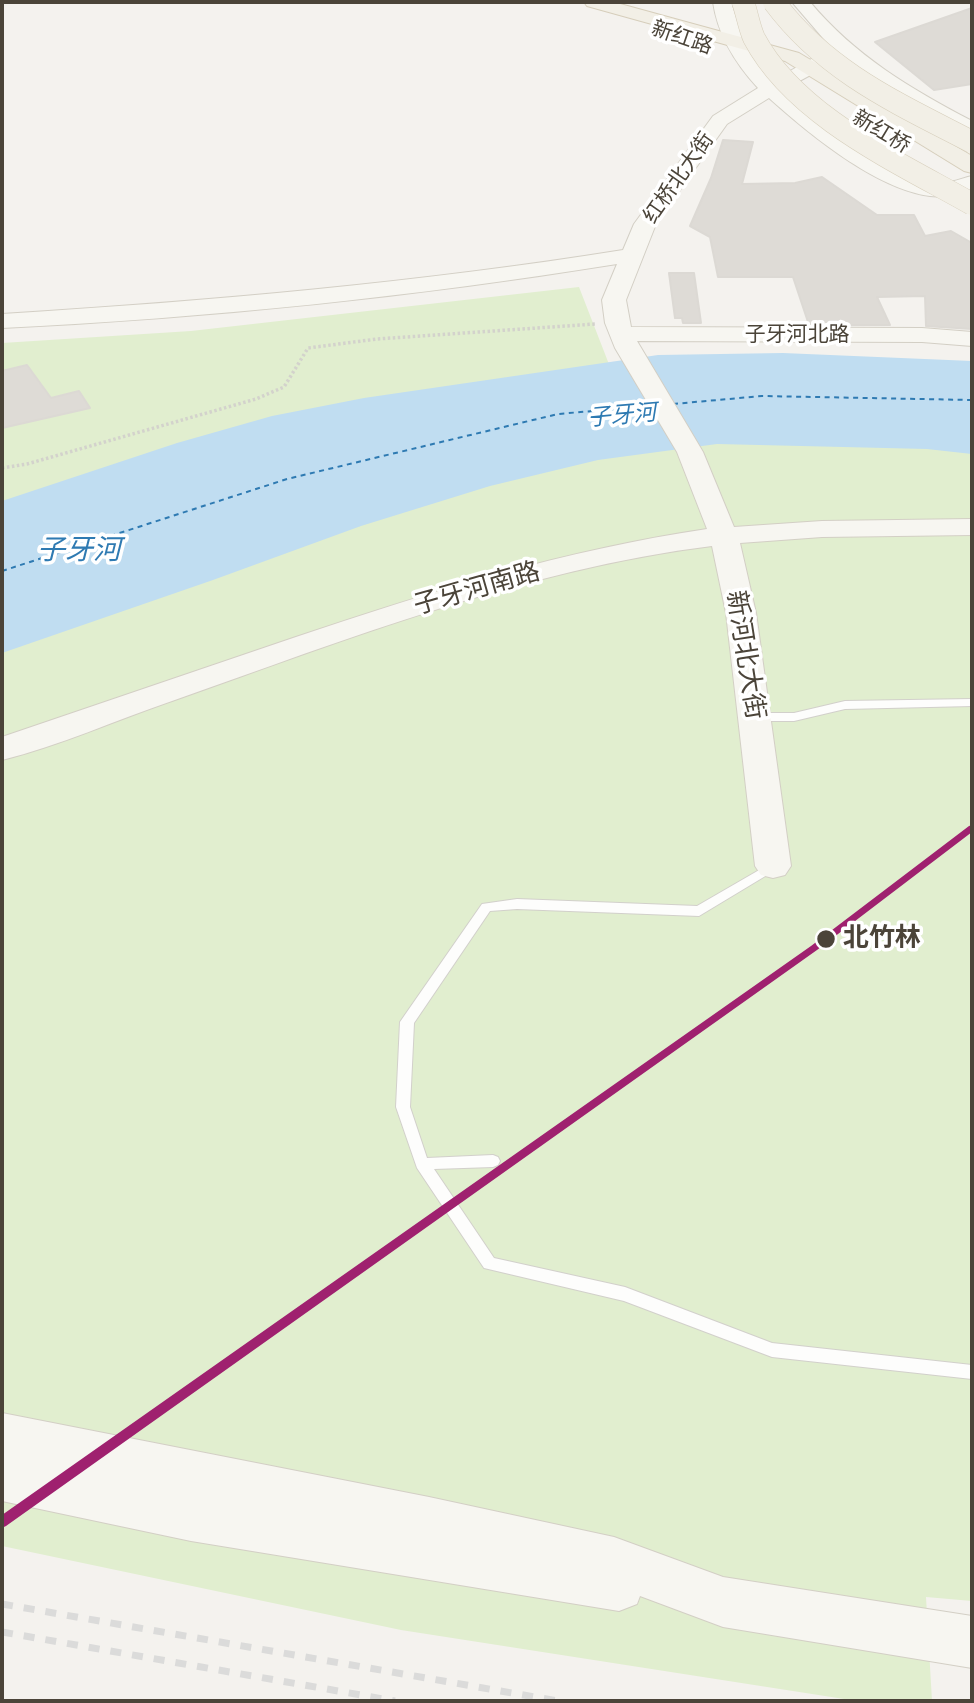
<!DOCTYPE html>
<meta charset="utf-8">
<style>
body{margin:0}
#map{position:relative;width:974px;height:1703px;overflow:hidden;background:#f4f2ee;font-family:"PT Sans Narrow",sans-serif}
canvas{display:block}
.frame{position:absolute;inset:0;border:4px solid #4b4439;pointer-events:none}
</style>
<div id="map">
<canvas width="974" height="1703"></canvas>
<div class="frame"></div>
</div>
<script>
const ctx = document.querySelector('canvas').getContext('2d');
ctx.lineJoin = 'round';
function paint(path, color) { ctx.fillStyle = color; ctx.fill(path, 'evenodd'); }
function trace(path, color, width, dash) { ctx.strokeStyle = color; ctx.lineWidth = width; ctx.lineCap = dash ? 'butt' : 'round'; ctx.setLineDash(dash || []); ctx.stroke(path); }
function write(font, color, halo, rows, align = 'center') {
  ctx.font = font + ' "PT Sans Narrow","Noto Sans SC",sans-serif'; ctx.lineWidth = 7; ctx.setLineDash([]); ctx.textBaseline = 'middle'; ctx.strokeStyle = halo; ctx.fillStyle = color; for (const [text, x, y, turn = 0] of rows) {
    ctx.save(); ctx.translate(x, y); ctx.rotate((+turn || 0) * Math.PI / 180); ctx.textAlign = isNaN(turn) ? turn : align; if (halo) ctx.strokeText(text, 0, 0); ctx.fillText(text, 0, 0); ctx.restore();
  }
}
paint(new Path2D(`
 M 579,287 L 612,372 L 2,523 L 2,343 L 191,331 Z
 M 727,436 L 972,442 L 972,1601 L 926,1597 L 932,1701 L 857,1701 L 401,1630 L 2,1546 L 2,632 L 449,482 Z`), '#e1eecf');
paint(new Path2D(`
 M 783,353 L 972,361 L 972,454 L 927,449 L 717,444 L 598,460 L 490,486 L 361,526 L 213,580 L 2,653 L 2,501 L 177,443 L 272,416 L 364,398 L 658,355 Z`), '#c0ddf1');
trace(new Path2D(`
 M 673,404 L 762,396 L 972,400
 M 2,571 L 287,479 L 558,414 L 650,406`), '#2e7ab2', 2, [5, 4.5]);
const building = new Path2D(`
 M 972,8 L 972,84 L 934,90 L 875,42 Z
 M 723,140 L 753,142 L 742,184 L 795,183 L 822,177 L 877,215 L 914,215 L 925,236 L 951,231 L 972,243 L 972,329 L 926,326 L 925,296 L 877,297 L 890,325 L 809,325 L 793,277 L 718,277 L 710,237 L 690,226 L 711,178 Z
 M 669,273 L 694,273 L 701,323 L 683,323 L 682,318 L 675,318 Z
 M 27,365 L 51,398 L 79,391 L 90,408 L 2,428 L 2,371 Z`);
paint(building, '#dedbd6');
trace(building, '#dcd9d4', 2);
const lane = new Path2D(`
 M 972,699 L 972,706 L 845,709 L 794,721 L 756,721 L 750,717 L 756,713 L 794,713 L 845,701 Z
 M 773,862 L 779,866 L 777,869 L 699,916 L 517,909 L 490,911 L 414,1023 L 410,1107 L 427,1158 L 493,1155 L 498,1157 L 500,1161 L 498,1165 L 493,1167 L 434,1169 L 494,1258 L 625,1287 L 772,1343 L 972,1365 L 972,1379 L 772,1357 L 624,1301 L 484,1268 L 417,1168 L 396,1107 L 400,1022 L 482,904 L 517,899 L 697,906 Z`);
const secondary = new Path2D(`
 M 713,2 L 731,2 L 745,46 L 772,81 L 824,52 L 828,44 L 792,2 L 810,2 C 855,56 911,89 972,121 L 972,135 L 965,133 L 893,94 L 841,55 L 838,60 L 783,90 C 815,119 888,176 930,183 C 944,186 959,179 972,176 L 972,189 C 959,193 944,198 930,196 C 876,189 809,134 769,98 L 727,124 L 656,224 L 626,300 L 631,327 L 922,328 L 972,332 L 972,346 L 922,342 L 637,341 L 703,452 L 734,527 L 822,521 L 972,519 L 972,535 L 822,537 L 740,543 L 756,613 L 791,866 L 785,875 L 773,878 L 761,875 L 755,866 L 726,613 L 712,546 C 526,569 348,639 172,701 C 116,720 59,746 2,760 L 2,737 C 99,704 196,671 293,638 C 429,592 565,550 707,529 L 677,452 L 615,348 L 605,323 L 602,300 L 617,264 C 413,297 208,318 2,328 L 2,314 C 210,301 417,283 623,250 L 634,224 L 713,116 L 758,88 C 735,63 718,36 713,2 Z
 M 2,1413 L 429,1497 L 614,1537 L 723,1577 L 972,1616 L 972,1668 L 723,1627 L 640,1596 L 637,1604 L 619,1611 L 191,1541 L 2,1501 Z`);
const primary = new Path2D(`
 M 584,2 L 613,2 L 799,53 L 972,156 L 972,173 L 964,171 L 785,61 L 587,6 Z`);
trace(lane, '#d2d0cb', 2);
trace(secondary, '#d3cfc5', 2);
trace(primary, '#d6cebb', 2);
trace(new Path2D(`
 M 2,468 L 27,464 L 256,399 L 284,387 L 308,348 L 377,339 L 595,324`), '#d3d2cc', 3.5, [2.5, 2.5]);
paint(lane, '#fdfdfc');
paint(secondary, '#f7f6f1');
paint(primary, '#f2efe6');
trace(new Path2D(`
 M 2,1604 L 558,1701
 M 2,1632 L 395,1701`), '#dbdbda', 7, [11, 11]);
const primaryBridge = new Path2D(`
 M 743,2 C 747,13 749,27 754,38 C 795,116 898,162 972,204
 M 774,2 C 826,72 897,103 972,142`);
trace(primaryBridge, '#d6cebb', 23, []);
trace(primaryBridge, '#f2efe6', 22);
paint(new Path2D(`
 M 972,825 L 972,832 L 817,950 L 6,1526 L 2,1528 L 2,1515 L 811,946 L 969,826 Z`), '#9f216f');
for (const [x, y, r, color] of [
 [826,939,10,"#4b4439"]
]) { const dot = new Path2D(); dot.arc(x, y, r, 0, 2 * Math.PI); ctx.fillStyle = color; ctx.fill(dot); trace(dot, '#fff', 2.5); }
write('21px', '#4b4439', '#fff', [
 ["新红路",682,38,19],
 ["新红桥",881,132,31],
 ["红桥北大街",679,178,-55],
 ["子牙河北路",797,335]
]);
write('italic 23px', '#2e7ab2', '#fff', [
 ["子牙河",622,416,-5]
]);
write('26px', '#4b4439', '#fff', [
 ["子牙河南路",477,589,-16],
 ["新河北大街",745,655,81]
]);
write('bold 26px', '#4b4439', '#fff', [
 ["北竹林",843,939]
], 'left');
write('italic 28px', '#2e7ab2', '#fff', [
 ["子牙河",79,551]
]);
</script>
